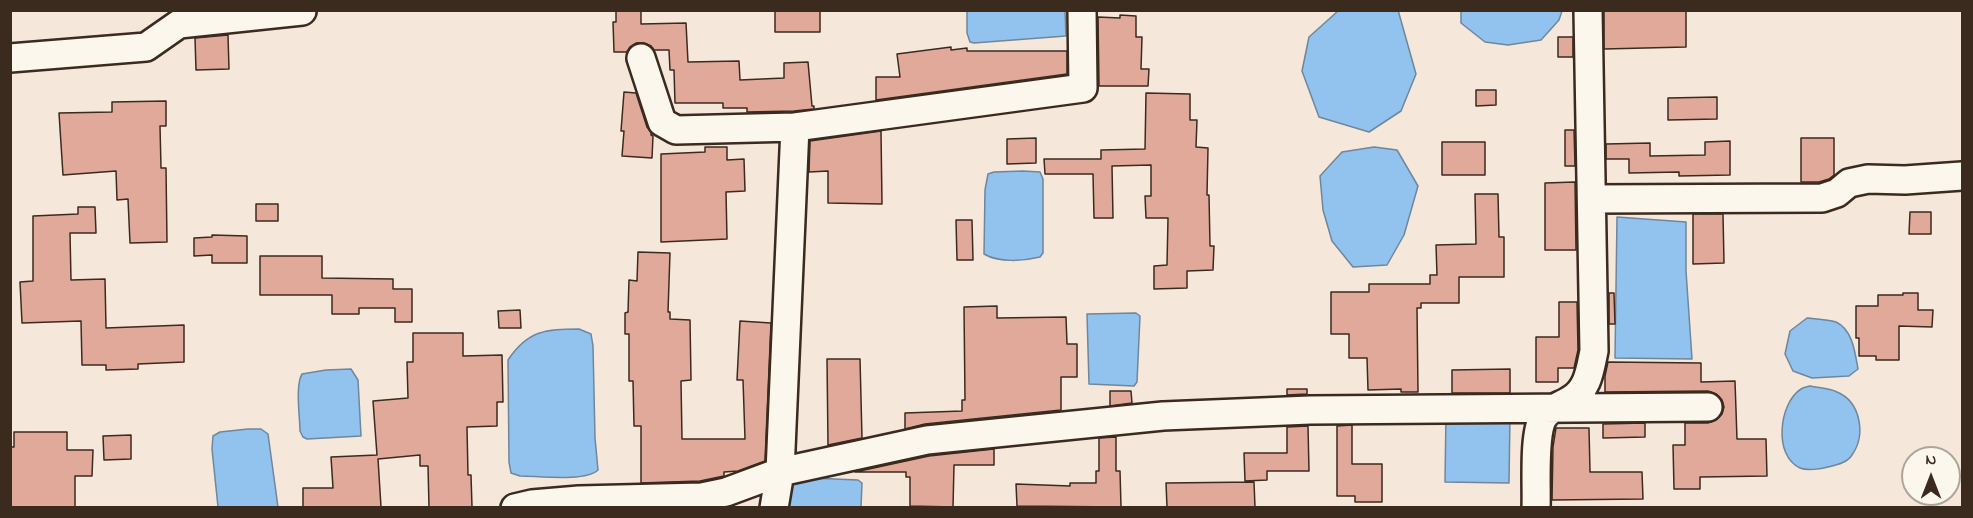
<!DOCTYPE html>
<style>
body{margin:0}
#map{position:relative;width:1973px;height:518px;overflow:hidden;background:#f6e7db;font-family:"Indie Flower",sans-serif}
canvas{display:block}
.frame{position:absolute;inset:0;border:12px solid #3b2a1e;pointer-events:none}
.north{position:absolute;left:1901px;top:446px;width:60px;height:60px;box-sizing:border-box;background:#fbf7ec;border:2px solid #aea59a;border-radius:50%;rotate:0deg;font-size:16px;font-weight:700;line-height:24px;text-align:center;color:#3b2a1e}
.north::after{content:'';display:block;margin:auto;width:21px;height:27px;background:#3b2a1e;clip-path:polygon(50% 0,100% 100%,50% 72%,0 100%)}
</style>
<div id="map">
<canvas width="1973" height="518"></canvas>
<div class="frame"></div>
<div class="north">N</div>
</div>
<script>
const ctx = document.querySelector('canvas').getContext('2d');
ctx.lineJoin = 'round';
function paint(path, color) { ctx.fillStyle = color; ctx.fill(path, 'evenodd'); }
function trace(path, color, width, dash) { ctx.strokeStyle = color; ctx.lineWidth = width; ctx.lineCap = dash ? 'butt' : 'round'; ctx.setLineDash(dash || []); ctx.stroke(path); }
const water = new Path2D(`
 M 1398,10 L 1416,74 L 1401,111 L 1369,132 L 1319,117 L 1302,71 L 1309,37 L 1338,11 Z
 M 967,11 L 1065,11 L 1066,36 L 974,43 L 970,42 L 967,33 Z
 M 1461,11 L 1461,10 L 1562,11 L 1559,20 L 1541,40 L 1508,45 L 1485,42 L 1461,23 Z
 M 1374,147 L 1397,150 L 1418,186 L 1404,235 L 1387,265 L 1353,267 L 1332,241 L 1323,210 L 1320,176 L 1342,152 Z
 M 1023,171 L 1040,172 L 1043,179 L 1043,253 L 1040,257 C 1024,261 999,263 984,254 L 985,190 L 988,174 L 994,172 Z
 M 1617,217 L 1686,222 L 1686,271 L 1692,359 L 1615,358 Z
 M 1136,313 L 1140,316 L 1137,382 L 1134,386 L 1089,384 L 1087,314 Z
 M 1807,318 C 1816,319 1827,319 1836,322 C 1853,330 1855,353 1858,369 L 1849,376 L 1812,378 L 1793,371 L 1785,354 L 1790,331 Z
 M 579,329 L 591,334 L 593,346 L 595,438 L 598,470 C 586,482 538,476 520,476 L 511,473 L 509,462 L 508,360 C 528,330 546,329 579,329 Z
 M 351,369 L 358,380 L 361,436 L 307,439 L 303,437 L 300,431 C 300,417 295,386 302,374 L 326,370 Z
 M 1810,386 C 1819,388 1829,388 1837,392 C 1861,402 1866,435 1852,455 C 1847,463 1836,465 1828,467 C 1821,469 1807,471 1800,468 C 1773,456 1779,403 1801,389 C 1804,387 1807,387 1810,386 Z
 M 1446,413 L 1510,414 L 1509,483 L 1445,482 Z
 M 248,429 L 261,429 L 268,434 L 278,507 L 218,507 L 212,449 L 213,436 L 220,432 Z
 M 811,478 L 858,480 L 862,483 L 861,507 L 784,508 L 791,482 Z`);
paint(water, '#91c3ee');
trace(water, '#6f869b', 1.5);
const building = new Path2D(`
 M 616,10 L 641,10 L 641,24 L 686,23 L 688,62 L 739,61 L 740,80 L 784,78 L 784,63 L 808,62 L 812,106 L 814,106 L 814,109 L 794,111 L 747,112 L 747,108 L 723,108 L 723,103 L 675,103 L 674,70 L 670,70 L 669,50 L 654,50 L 651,46 L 644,43 L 636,43 L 630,47 L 627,52 L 614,52 L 613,22 L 616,22 Z
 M 775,10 L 820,10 L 820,32 L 775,32 Z
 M 1604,10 L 1686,10 L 1686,47 L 1604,49 Z
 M 1120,15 L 1136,16 L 1136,37 L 1142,37 L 1141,69 L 1149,69 L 1148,86 L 1099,86 L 1098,17 L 1120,18 Z
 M 228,35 L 229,69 L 196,70 L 195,38 Z
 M 1558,37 L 1573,37 L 1573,57 L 1558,57 Z
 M 951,47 L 951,50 L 967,48 L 967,51 L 1067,51 L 1067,74 L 876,100 L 876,77 L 900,77 L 897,54 Z
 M 1476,90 L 1496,90 L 1496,105 L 1476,106 Z
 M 624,92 L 636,93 L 647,127 L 651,132 L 651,135 L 653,136 L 652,158 L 622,156 L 624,131 L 621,131 Z
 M 1146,93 L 1190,94 L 1190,120 L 1197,120 L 1196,147 L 1208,148 L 1207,195 L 1209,195 L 1210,246 L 1214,246 L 1213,270 L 1187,271 L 1187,288 L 1154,289 L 1154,266 L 1167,265 L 1168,218 L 1146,218 L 1145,196 L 1151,196 L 1151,165 L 1112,166 L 1113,218 L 1094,218 L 1093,174 L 1045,174 L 1044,159 L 1101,159 L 1101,150 L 1145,149 Z
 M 1717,97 L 1717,119 L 1668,120 L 1668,98 Z
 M 166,101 L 166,126 L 160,126 L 161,168 L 166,168 L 167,242 L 130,243 L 128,199 L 117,200 L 116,171 L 63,175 L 59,113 L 112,112 L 112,102 Z
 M 1565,130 L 1574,130 L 1575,166 L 1565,166 Z
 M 881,131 L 882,204 L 828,203 L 828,171 L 809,172 L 810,141 Z
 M 1036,138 L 1036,163 L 1007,164 L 1007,139 Z
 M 1801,138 L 1834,138 L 1834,175 L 1829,179 L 1819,182 L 1801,182 Z
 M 1730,141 L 1730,175 L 1679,176 L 1679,172 L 1629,173 L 1629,159 L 1606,159 L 1606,144 L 1650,143 L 1650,156 L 1705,155 L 1705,142 Z
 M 1442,142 L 1485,142 L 1485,175 L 1442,175 Z
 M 705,147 L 727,147 L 727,160 L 744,159 L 745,191 L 726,192 L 727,239 L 661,242 L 661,154 L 705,152 Z
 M 1575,182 L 1576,250 L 1545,250 L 1545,183 Z
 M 1475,194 L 1498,194 L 1499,237 L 1504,237 L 1504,277 L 1459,277 L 1459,303 L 1421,303 L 1421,308 L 1417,308 L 1418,392 L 1401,392 L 1401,389 L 1368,390 L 1367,358 L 1349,358 L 1349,334 L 1331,334 L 1331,292 L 1369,292 L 1369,284 L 1430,284 L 1430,275 L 1437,275 L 1436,245 L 1476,244 Z
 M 256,204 L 278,204 L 278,221 L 256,221 Z
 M 78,207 L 95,207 L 96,233 L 70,233 L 71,280 L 105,279 L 106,328 L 184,325 L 184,362 L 138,364 L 138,369 L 106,370 L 106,365 L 82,365 L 81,321 L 22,323 L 20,282 L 33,281 L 33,216 L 78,214 Z
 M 1910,212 L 1931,212 L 1931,234 L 1909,234 Z
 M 1693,214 L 1723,214 L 1724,263 L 1693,264 Z
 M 956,220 L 972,220 L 973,260 L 957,260 Z
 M 212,235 L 247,236 L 247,263 L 212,263 L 212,255 L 194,256 L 194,238 L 212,237 Z
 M 638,252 L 670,253 L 668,312 L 670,312 L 670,319 L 690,320 L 691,380 L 681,381 L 682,439 L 745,439 L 743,380 L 737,380 L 740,321 L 771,323 L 765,461 L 738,471 L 724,472 L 724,476 L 700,481 L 641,483 L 641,426 L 634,426 L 633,381 L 629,381 L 629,334 L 625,334 L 625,313 L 628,312 L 629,280 L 637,281 Z
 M 260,256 L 322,256 L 322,278 L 393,279 L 393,289 L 412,289 L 412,322 L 395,322 L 395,308 L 359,308 L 359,314 L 332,314 L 332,295 L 260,295 Z
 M 1609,293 L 1614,293 L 1615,324 L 1609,324 Z
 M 1903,293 L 1918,293 L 1918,310 L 1933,310 L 1932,327 L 1899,326 L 1899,360 L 1876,360 L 1876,356 L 1859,356 L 1859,338 L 1856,338 L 1856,306 L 1878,306 L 1878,295 L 1903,295 Z
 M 1559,302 L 1577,302 L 1578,350 L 1574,368 L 1558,368 L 1558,382 L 1536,382 L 1536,337 L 1559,337 Z
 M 997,306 L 997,318 L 1066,317 L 1067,344 L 1077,344 L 1077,377 L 1061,377 L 1061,410 L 925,424 L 905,429 L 905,413 L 962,411 L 962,400 L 965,400 L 964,307 Z
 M 520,310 L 521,328 L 499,328 L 498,311 Z
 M 413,333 L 463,333 L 463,356 L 502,355 L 503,402 L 497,402 L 497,426 L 467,427 L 468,475 L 471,475 L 472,507 L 429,507 L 428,466 L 420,466 L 420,455 L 378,459 L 381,507 L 303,507 L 303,488 L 333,488 L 331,457 L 377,455 L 373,401 L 408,398 L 407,362 L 413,362 Z
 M 827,359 L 860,359 L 862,438 L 828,445 Z
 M 1608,362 L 1701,363 L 1701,382 L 1735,381 L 1737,439 L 1766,439 L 1767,476 L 1700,477 L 1700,489 L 1674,489 L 1673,445 L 1685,445 L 1685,423 L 1708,423 L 1716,420 L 1722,414 L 1724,407 L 1722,400 L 1716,394 L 1708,391 L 1605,392 L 1605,376 Z
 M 1510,369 L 1510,393 L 1452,393 L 1452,370 Z
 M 1287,389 L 1307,389 L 1307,394 L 1287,395 Z
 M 1110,391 L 1131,391 L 1132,403 L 1110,406 Z
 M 1645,423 L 1645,437 L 1603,438 L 1603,424 Z
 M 1352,425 L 1352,464 L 1382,464 L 1382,502 L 1355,502 L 1355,496 L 1337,496 L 1337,426 Z
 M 1308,426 L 1309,471 L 1267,471 L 1267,480 L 1245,481 L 1244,453 L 1287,453 L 1287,427 Z
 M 1556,428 L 1589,428 L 1590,472 L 1642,472 L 1643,499 L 1552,500 L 1553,447 Z
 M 14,432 L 67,432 L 67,450 L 93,450 L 92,476 L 75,476 L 75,507 L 10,507 L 10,447 L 14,447 Z
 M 131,435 L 131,459 L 104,460 L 103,436 Z
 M 1116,437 L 1116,471 L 1120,471 L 1121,507 L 1017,506 L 1016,484 L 1070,486 L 1070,483 L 1096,483 L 1096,471 L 1099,471 L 1099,438 Z
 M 994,449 L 994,465 L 954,465 L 953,507 L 910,506 L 910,477 L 906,477 L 906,472 L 855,472 L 929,456 Z
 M 1254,482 L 1255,507 L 1167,507 L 1166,483 Z`);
paint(building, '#e1a999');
trace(building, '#3b2a1e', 1.5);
const minor = new Path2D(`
 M 10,58 L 146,47 L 179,24 L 302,11
 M 641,58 L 662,122 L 676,130 L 795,127
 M 1592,199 L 1822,198 L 1837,193 L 1849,183 L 1868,179 L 1905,180 L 1962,176
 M 515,508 L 532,504 L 579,500 L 702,497 L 726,492 L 780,472 L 927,440 L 1163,416 L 1310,410 L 1708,407
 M 774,508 L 780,472 L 795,127 L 1083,88 L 1082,10
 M 1536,508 C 1537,486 1533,435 1543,418 C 1549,408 1561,406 1570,400 C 1588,390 1590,370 1594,351 L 1588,10`);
trace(minor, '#3b2a1e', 32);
trace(minor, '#fbf7ec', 27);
</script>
